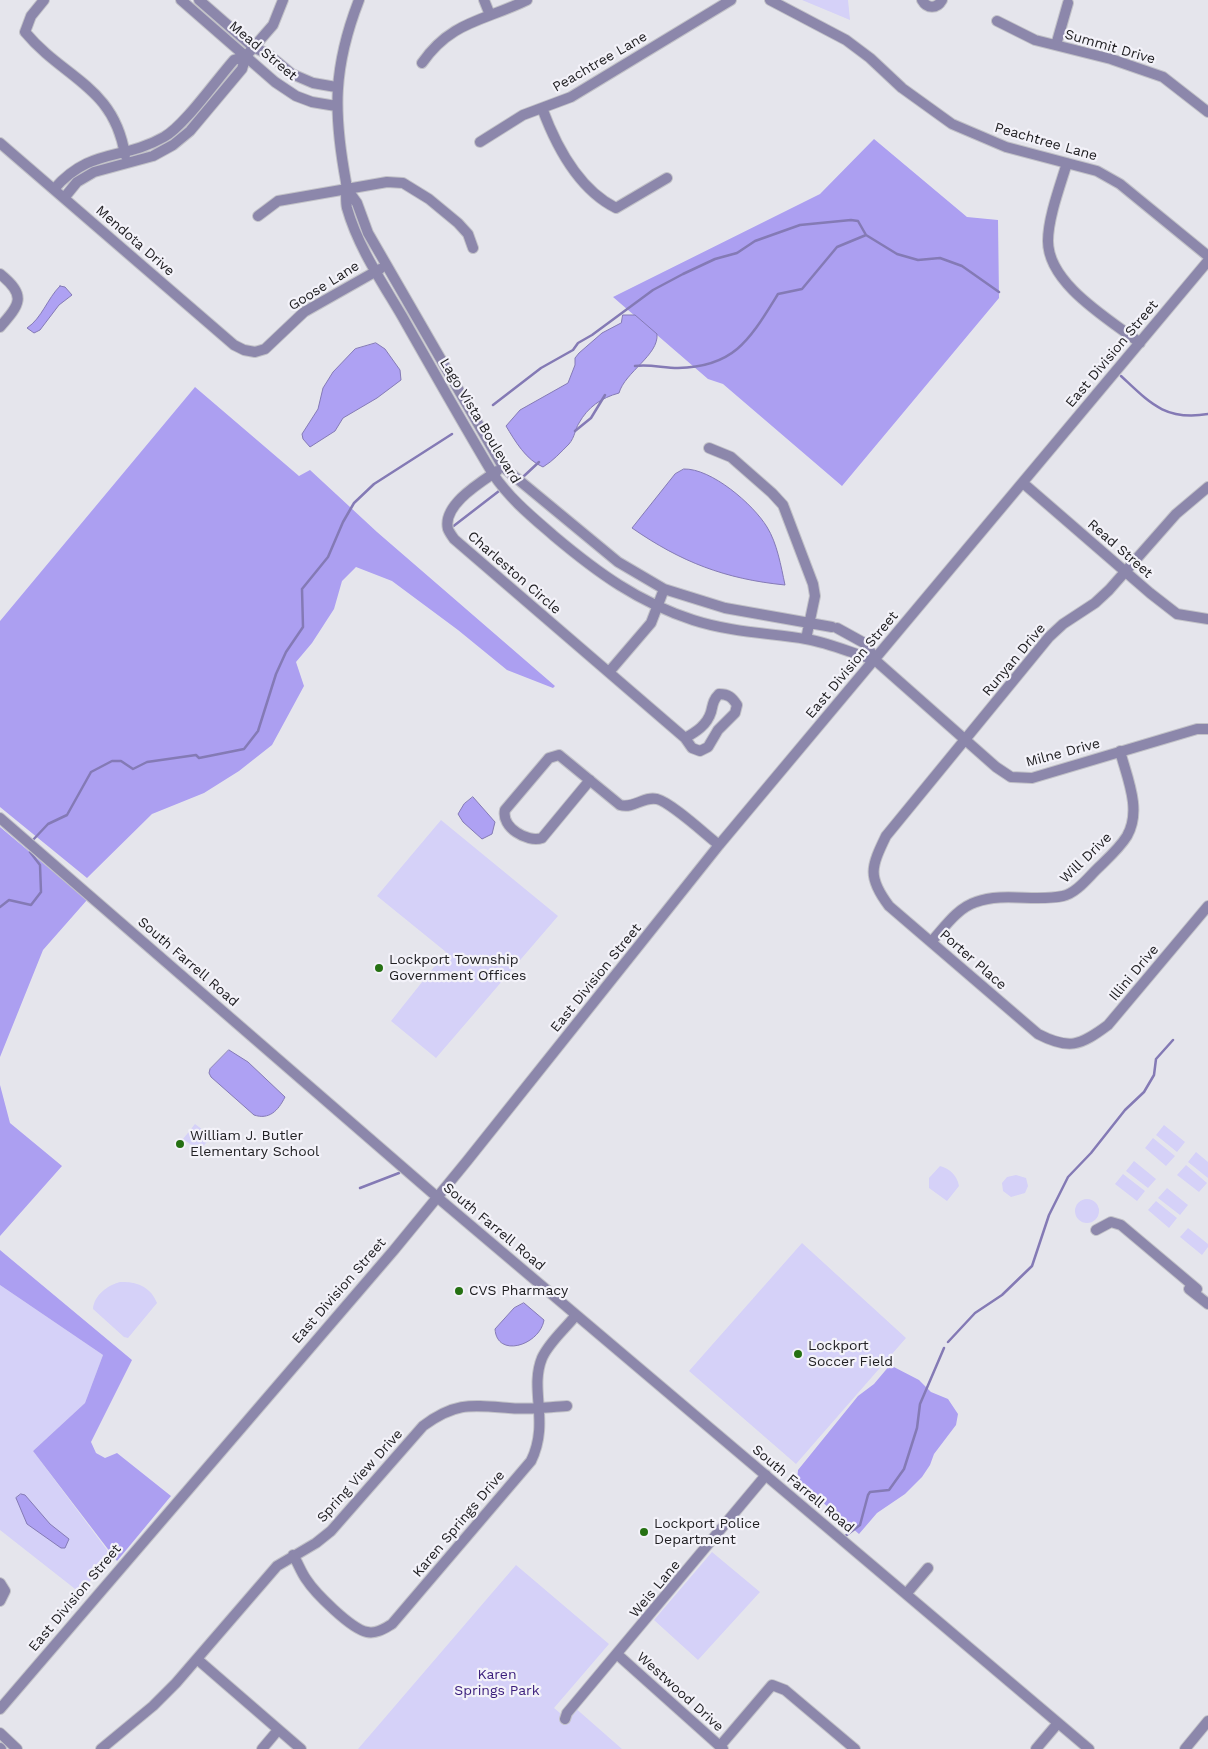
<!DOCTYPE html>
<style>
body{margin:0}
canvas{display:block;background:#e5e5ec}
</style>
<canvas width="1208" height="1749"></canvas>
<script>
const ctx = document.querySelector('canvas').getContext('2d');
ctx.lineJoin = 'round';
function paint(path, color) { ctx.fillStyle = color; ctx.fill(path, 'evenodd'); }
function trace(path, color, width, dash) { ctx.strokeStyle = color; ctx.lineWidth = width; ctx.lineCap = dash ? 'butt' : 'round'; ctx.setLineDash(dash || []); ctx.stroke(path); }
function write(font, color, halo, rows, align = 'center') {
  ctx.font = font + ' "Work Sans",sans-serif'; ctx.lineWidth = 4.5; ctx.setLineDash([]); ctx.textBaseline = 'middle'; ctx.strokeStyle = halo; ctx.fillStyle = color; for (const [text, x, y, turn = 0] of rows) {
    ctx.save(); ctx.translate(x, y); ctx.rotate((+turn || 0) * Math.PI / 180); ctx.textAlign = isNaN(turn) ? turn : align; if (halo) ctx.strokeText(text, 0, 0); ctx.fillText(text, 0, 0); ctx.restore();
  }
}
paint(new Path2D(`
 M 802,0 L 848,0 L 850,20 Z
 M 441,820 L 558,916 L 436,1058 L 391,1021 L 446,952 L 377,896 Z
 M 195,1124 L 211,1136 L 200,1151 L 183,1139 Z
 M 1164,1125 L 1185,1142 L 1177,1152 L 1156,1135 Z
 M 1153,1138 L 1175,1156 L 1166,1166 L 1145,1148 Z
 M 1196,1152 L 1208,1162 L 1208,1178 L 1188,1162 Z
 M 1134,1161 L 1156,1179 L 1148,1188 L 1126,1171 Z
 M 1186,1165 L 1207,1183 L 1199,1192 L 1177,1175 Z
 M 940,1166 C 950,1169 957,1175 959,1186 L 947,1201 L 929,1188 L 929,1178 Z
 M 1123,1174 L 1145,1191 L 1137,1201 L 1115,1184 Z
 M 1016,1175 L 1026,1178 L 1028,1186 L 1025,1193 L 1011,1197 L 1003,1191 L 1002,1183 L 1007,1177 Z
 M 1167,1188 L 1188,1205 L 1180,1215 L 1158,1198 Z
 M1075 1211a12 12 0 1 1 24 0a12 12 0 1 1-24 0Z
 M 1156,1201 L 1177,1218 L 1169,1228 L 1148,1210 Z
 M 1188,1228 L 1208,1244 L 1208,1247 L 1202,1255 L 1180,1237 Z
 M 802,1243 L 906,1338 L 796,1464 L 689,1371 Z
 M 120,1282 C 137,1281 151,1287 157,1303 L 128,1338 L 124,1337 L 93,1309 C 94,1295 108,1285 120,1282 Z
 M 0,1285 L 103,1355 L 85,1403 L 33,1451 L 113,1558 L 79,1592 L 0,1530 Z
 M 712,1552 L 760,1592 L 698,1660 L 654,1620 Z
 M 516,1565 L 609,1644 L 554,1708 L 560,1713 L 561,1719 L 573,1706 L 622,1749 L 358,1749 Z`), '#d5d1f8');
paint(new Path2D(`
 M 874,139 L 967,217 L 998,220 L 999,298 L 842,486 L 723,384 L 708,379 L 613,297 L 820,194 Z
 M 195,387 L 299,476 L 310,470 L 377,532 L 555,686 L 553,688 L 507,670 L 458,630 L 392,581 L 356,567 L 342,581 L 334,609 L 312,643 L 296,662 L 304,686 L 272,745 L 239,771 L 204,793 L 152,814 L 87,878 L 0,807 L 0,621 Z
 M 0,827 L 87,900 L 43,950 L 0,1057 Z
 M 0,1085 L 10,1123 L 62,1166 L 0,1236 Z
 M 0,1250 L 132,1360 L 91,1442 L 96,1453 L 105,1458 L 117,1453 L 171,1496 L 117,1561 L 33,1451 L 85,1403 L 103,1355 L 0,1285 Z
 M 890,1365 L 919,1380 L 931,1392 L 948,1399 L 958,1414 L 956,1425 L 934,1454 L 930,1465 L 922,1477 L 905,1494 L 877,1513 L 859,1534 L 797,1480 L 798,1470 L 858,1396 L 874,1384 Z`), '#ac9ff1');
const water = new Path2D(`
 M 60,286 L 65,287 L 72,295 L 59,305 L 40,330 L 34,333 L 27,328 C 42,318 47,299 60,286 Z
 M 623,315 L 635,315 L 657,334 C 659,355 625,372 619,393 C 601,398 588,407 579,423 C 575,429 575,437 569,444 C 561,452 553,461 543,467 C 526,460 515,441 506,426 L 520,410 L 568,383 L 575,365 L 575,358 L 579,353 L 602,333 L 621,323 Z
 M 376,343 L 385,349 L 400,370 L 401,380 L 377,398 L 343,418 L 335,431 L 310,447 L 303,439 L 302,434 L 318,409 L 323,388 L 333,372 L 355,349 Z
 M 684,469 C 711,468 753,504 767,527 C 777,543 781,566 785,585 C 725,579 681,562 632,528 L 675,474 Z
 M 473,797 L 495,822 L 492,834 L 482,839 L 463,822 L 458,814 L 464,804 Z
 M 229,1050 L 248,1062 L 285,1097 C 278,1111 269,1120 254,1115 L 211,1077 L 209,1073 L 210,1069 Z
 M 524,1303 L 544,1320 C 540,1345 497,1359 495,1329 L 514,1308 Z
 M 21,1494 L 25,1495 L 50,1524 L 69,1539 L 65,1548 L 61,1548 L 27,1524 L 16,1498 Z`);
paint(water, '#aea1f3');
trace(water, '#847ab5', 1);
trace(new Path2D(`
 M 635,366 C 650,364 663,368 678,368 C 735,367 750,339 778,294 L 802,289 L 837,247 L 866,235 L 897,254 L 918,260 L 940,258 L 962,266 L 999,292
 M 1121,376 C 1150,403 1165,421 1208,414
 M 493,405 L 541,368 L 573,350 L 578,343 L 592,335 L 653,290 L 683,274 L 715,259 L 737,253 L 755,241 L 800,225 L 851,220 L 858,221 L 866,235
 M 575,431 L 591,418 L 605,395
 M 524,476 L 539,462
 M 451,528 L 499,491
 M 32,841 L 48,824 L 67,815 L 91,772 L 112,761 L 121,761 L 133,769 L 147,762 L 196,755 L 199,758 L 244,749 L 258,731 L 276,674 L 286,652 L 303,627 L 302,589 L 328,557 L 343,522 L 354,503 L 374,484 L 452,434
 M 0,907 L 9,900 L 31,905 L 41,892 L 40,865 L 30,852
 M 360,1188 L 399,1173
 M 948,1342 L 975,1313 L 1002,1295 L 1032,1266 L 1049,1215 L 1068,1177 L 1091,1153 L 1125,1110 L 1144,1092 L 1154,1075 L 1156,1059 L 1173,1040
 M 844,1537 L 860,1525 L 868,1495 L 870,1492 L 889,1490 L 904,1469 L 917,1428 L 920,1404 L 944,1348`), '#847ab5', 2.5);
const minor = new Path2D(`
 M 44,0 L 31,16 L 25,32 C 64,79 114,86 125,155
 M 181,0 L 275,82 L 296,96 L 312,102 L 336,106
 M 199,0 L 253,47 L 268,54 L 292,74 L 313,83 L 336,87
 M 359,0 C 333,67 333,112 346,182 C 347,191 345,200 347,208 C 358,247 382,282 402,316 C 432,369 462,422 493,474 C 510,499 531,516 554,536 C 598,573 638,602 693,620 C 730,632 768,633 806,639 C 830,643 851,653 875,660
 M 484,0 L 490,15
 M 770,0 L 846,40 L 870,58 L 902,88 L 952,124 L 1006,147 L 1097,171 L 1120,184 L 1208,256
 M 922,0 C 927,9 937,9 942,0
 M 997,21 L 1035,40 L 1111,59 L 1163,77 L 1208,112
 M 1056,45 L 1068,3
 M 422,63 C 451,21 484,21 527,0
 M 542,108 C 556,146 578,189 616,208 L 667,178
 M 480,142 L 523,115 L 571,97 L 731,0
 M 0,143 L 234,345 L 244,350 L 255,352 L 265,349 L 304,312 L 380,269
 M 1067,163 C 1060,186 1048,218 1048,241 C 1048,284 1109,319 1140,343
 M 54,189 C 91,147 122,161 164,137 C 184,126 217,79 234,60 L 246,56
 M 347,189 L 357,203 L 368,233 L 503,467 L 618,562 L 664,589 L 725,608 L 832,627
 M 64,198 L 77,182 L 94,172 L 153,156 L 173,145 L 190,131 L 242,69 L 246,56 L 273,25 L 283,0
 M 258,216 L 278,201 L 387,182 L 403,183 L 429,199 L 458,223 L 468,234 L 473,248
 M 0,274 C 27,296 20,304 0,327
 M 709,448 L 731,457 L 772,493 L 783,505 L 813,584 L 815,596 L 806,639
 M 497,471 C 481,482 442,505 448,529 C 449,532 452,536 454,539 L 685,738 L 692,748 L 700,751 L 708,747 L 718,730 L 735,713 L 737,705 C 732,697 728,694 719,694 C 713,700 713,704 711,712 C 707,725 696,732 685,738
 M 1023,483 L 1150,593 L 1177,614 L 1208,619
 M 1208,487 L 1176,514 L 1109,590 L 1095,603 L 1063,624 L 1049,637 L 886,836 C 871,867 867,877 889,906 L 1038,1034 C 1069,1050 1080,1046 1108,1025 L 1208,906
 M 837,628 L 866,644 L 875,660 L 996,767 L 1011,777 L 1032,778 L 1197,729 L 1208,729
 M 609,672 L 651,623 L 664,589
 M 590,780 L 542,838 C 527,843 501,827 505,810 L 549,758 L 559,755 L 620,805 C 634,809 643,796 657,799 C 672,803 706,835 719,845
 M 0,818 L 437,1197 L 1089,1749
 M 931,942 C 944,928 957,908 976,902 C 1004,892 1035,902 1063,896 C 1076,893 1087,879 1096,870 C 1106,860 1119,849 1127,836 C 1142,810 1127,778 1120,751
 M 1096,1230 L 1111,1222 L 1121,1225 L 1197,1289
 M 1189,1289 L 1208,1304
 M 293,1555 C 298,1563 301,1572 306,1579 C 315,1593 351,1629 367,1632 C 377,1634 385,1628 392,1624 L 531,1461 C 550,1422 529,1390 542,1358 C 549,1342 566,1328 576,1315
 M 0,1583 L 5,1591 L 0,1601
 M 906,1594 L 928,1568
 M 618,1655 L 723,1749
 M 197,1659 L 301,1749
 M 0,1709 L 394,1250 L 467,1161 L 719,845 L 1208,261
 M 565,1719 L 567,1713 L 766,1475
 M 0,1733 L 17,1749
 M 720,1746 L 772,1685 L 785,1690 L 855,1749
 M 0,1748 L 1,1749
 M 101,1749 L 153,1706 L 176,1683 L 277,1566 L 316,1543 L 331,1531 L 423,1426 C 455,1402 471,1405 509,1408 C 528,1410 548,1407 567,1406
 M 262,1749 L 278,1730
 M 1036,1749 L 1058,1723
 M 1185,1749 L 1208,1721`);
trace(minor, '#c2c2c8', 12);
trace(minor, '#8c87ab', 10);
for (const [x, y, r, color] of [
 [379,968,5,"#257012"],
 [180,1144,5,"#257012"],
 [459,1291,5,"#257012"],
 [798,1354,5,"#257012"],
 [644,1532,5,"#257012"]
]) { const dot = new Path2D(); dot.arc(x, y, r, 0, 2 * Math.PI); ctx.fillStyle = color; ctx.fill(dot); trace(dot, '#f3f2f9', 2); }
write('14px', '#212023', '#f3f2f9', [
 ["Summit Drive",1110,47,16],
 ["Mead Street",263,51,40],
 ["Peachtree Lane",600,62,-30],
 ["Peachtree Lane",1046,142,16],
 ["Mendota Drive",135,241,41],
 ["Goose Lane",324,286,-32],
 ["East Division Street",1112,354,-50],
 ["Lago Vista Boulevard",480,421,59],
 ["Read Street",1120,549,41],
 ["Charleston Circle",514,573,41],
 ["Runyan Drive",1014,660,-50],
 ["East Division Street",852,665,-50],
 ["Milne Drive",1063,753,-15],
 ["Will Drive",1086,858,-44],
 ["Porter Place",973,960,41],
 ["South Farrell Road",188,962,41],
 ["Illini Drive",1134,973,-50],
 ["East Division Street",596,978,-51],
 ["South Farrell Road",494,1227,40],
 ["East Division Street",339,1291,-49],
 ["Spring View Drive",360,1476,-48],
 ["South Farrell Road",803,1489,40],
 ["Karen Springs Drive",459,1524,-50],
 ["Weis Lane",655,1589,-50],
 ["East Division Street",75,1598,-50],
 ["Westwood Drive",680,1692,42]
]);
write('14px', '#212023', '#f3f2f9', [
 ["Lockport Township",389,960],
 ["Government Offices",389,976],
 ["William J. Butler",190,1136],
 ["Elementary School",190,1152],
 ["CVS Pharmacy",469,1291],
 ["Lockport",808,1346],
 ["Soccer Field",808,1362],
 ["Lockport Police",654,1524],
 ["Department",654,1540]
], 'left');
write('14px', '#3a1d7b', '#f3f2f9', [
 ["Karen",497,1675],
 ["Springs Park",497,1691]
]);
</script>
